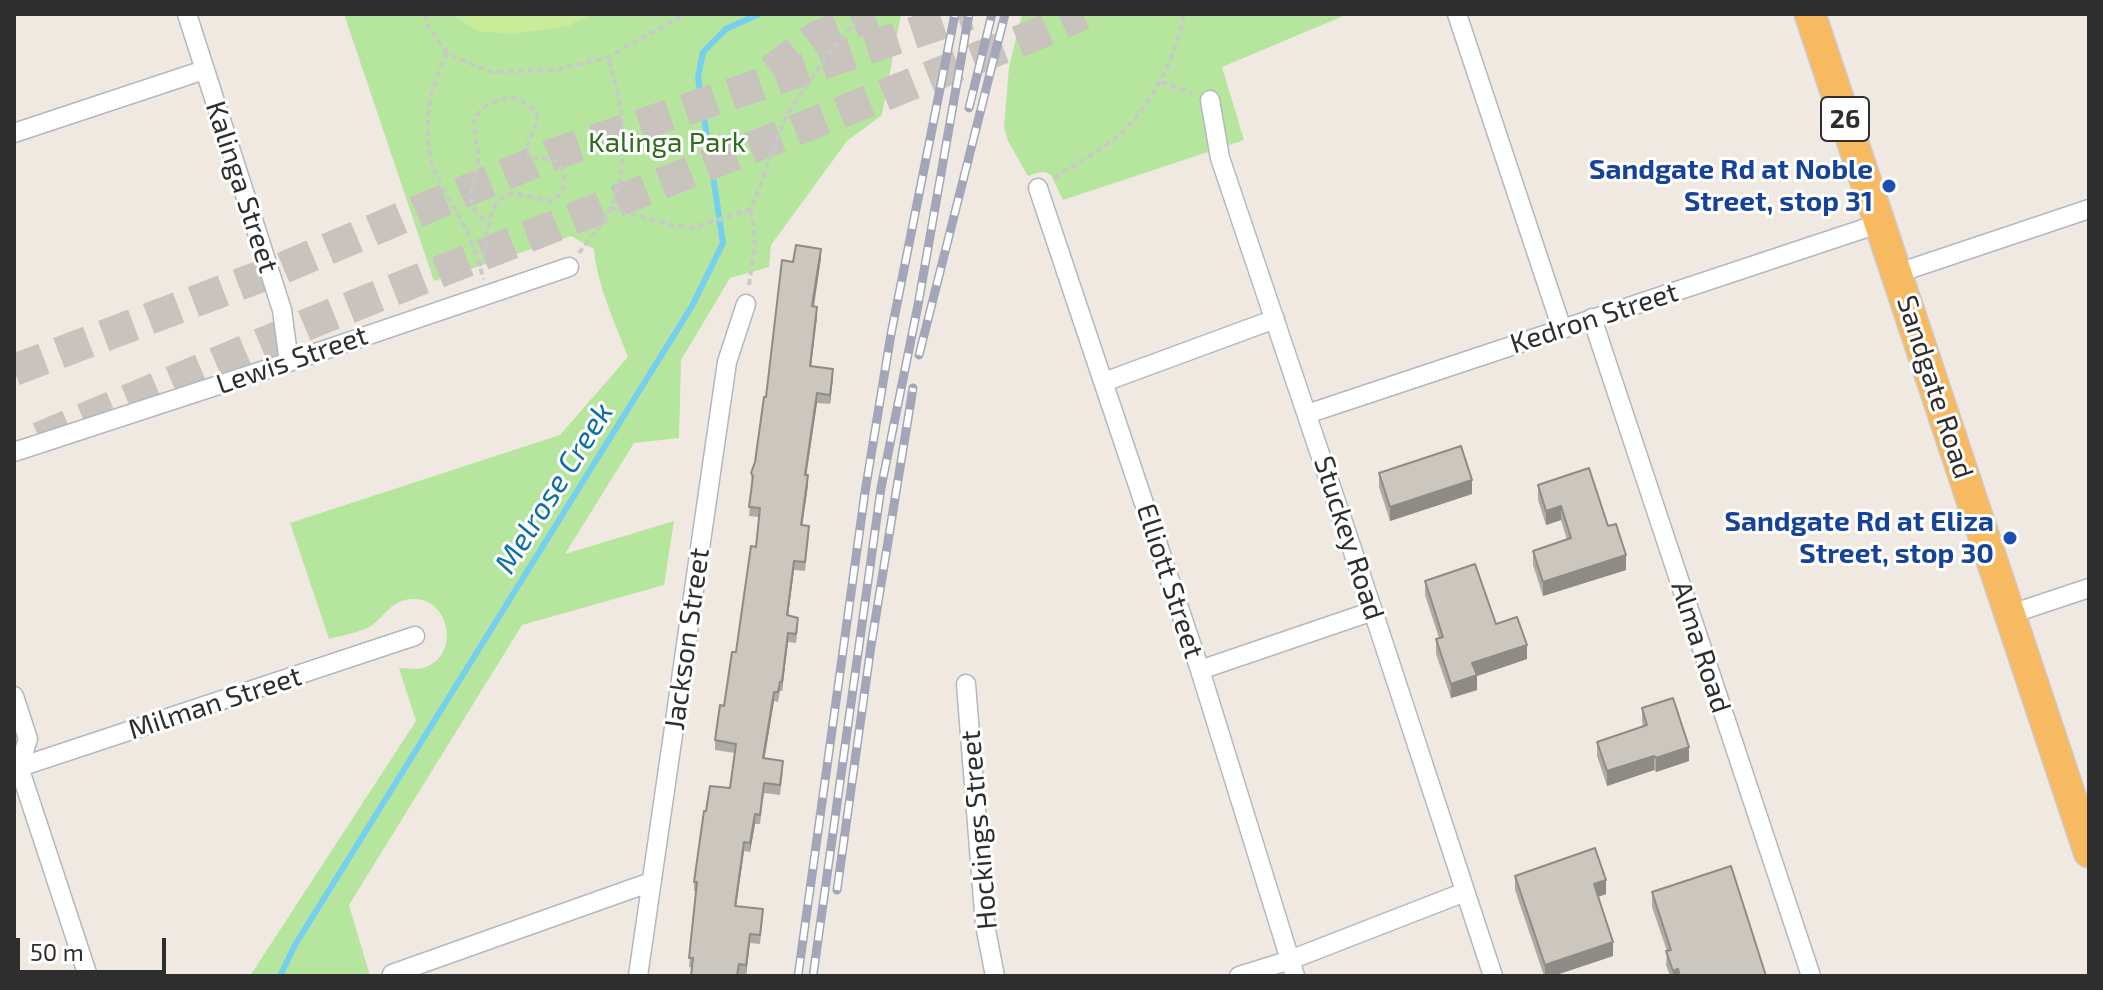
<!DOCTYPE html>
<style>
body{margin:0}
#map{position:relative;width:2103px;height:990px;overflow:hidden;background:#efe9e1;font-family:"Exo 2",sans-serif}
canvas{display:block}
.frame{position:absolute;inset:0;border:16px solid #2e2e2e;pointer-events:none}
.scale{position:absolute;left:16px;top:938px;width:150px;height:36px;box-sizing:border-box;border:4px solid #2e2e2e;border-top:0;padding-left:10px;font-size:24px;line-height:28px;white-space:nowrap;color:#2e2e2e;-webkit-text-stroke:6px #fff;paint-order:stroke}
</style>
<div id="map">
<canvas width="2103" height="990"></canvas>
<div class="frame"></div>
<div class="scale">50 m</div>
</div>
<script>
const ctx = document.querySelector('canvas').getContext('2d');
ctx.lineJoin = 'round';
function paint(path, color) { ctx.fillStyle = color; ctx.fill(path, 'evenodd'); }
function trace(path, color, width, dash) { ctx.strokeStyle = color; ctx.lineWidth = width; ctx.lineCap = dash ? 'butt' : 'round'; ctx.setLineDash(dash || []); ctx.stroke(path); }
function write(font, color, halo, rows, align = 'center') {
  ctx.font = font + ' "Exo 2",sans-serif'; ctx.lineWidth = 6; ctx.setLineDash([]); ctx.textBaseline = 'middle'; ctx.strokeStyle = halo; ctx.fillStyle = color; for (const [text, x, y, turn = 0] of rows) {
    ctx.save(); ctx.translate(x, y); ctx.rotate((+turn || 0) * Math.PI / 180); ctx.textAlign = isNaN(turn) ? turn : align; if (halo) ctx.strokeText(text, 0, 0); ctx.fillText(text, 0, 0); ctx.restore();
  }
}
paint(new Path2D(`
 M 344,14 L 901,14 L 882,115 L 847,141 L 771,245 L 769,267 L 730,278 L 681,360 L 679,438 L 634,443 L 565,554 L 674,521 L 664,585 L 522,625 L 349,905 L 370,976 L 250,976 L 416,721 L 399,668 C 405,668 411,669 417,669 C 462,664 453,597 412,599 C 391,600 385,616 371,626 C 361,632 340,636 329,639 L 290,523 L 560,435 L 628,357 C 615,322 597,286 594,249 L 571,236 L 434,281 Z
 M 1022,14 L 1348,14 L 1222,67 L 1244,140 L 1063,200 L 1051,175 C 1044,169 1036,173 1028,176 L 1008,141 L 1004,127 L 1009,67 Z`), '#b6e59e');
paint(new Path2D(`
 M 452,14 L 592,14 L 568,26 L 513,34 L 477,31 Z`), '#c9ec9a');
trace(new Path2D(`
 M 280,976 L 295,945 L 692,306 L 723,243 L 698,77 L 703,52 L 726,29 L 759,14`), '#75cff0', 6);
trace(new Path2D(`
 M 771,71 L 816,37 L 874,14
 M 14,370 L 280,269 L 554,154 L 969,14
 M 39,438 L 313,322 L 1035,35 L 1083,14`), '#c8c4bd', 32, [32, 16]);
const minor = new Path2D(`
 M 187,14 L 282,310 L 289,362
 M 1457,14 L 1562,329
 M 1210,100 L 1220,158 L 1373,611 L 1493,976
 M 14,133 L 204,70
 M 1038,188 L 1200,670 L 1295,976
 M 1898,273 L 2089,209
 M 1592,318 L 1811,976
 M 1104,382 L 1275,319
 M 1307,414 L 1881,223
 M 14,452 L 289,362 L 569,267
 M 2011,614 L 2089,588
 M 1200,670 L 1373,611
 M 966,684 L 985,925 L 995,976
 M 14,696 L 28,739 L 19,767
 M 14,762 L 19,767 L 88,976
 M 14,769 L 415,636
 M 392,974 L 651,882
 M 638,976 L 727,362 L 746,304
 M 1239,976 L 1290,960 L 1465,892`);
const trunk = new Path2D(`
 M 1810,14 L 2089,852`);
trace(minor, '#b4b7c1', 21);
trace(trunk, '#c9c9c9', 33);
trace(new Path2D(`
 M 424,14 L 428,26 L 447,53 L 490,72 L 555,70 L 608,57 L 685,14
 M 447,53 C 428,91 419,138 438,178 C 445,195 457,210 465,227 C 473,243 478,262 484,279
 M 1161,82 L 1193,93
 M 1054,178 C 1076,163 1101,151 1121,133 C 1154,101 1175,59 1184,14
 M 611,208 L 672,225 L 692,228 L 751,209
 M 579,253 C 590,238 605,222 612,206 C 632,154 623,108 608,57
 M 479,266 C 493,243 480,204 511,193 L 550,201 C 569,195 569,165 550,159 C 545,157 536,160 530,159 C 522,136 540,130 537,116 C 535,110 530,105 524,102 C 506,92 486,103 474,118 C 473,131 478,144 478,157 C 478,185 457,201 488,222
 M 749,285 L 755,245 L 751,209 L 787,114 L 827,56 L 862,14`), '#c9c9c9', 4, [6, 4]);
trace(minor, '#fff', 18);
trace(trunk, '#f8ba60', 30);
const rail = new Path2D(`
 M 969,108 L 992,14
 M 919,355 L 1005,14
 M 837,890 L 871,646 L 913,388
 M 798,976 L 865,492 L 891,334 L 955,14
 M 813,976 L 881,488 L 918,305 L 969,14`);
trace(rail, '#a3a6b8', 9);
trace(rail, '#fff', 6, [18]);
paint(new Path2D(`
 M 821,258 L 814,307 L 817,317 L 811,366 L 833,378 L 830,404 L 817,403 L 806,475 L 808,485 L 802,525 L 809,535 L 805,571 L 794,570 L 788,615 L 798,628 L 796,643 L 788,642 L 782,691 L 780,691 L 778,702 L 774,701 L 764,758 L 783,771 L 780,795 L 764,793 L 760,824 L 755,824 L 750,852 L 744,851 L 736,906 L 763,918 L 760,944 L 750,943 L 746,975 L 689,967 L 696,891 L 694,891 L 694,882 L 706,811 L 730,788 L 735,753 L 715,750 L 715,740 L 736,652 L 756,547 L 759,517 L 749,516 L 752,484 L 751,473 L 755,462 L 766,397 L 793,262 Z
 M 1379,473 L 1472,494 L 1390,521 L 1379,487 Z
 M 1538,485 L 1608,526 L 1626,570 L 1543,596 L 1533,565 L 1533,551 L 1567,540 L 1561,520 L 1546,525 L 1538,500 Z
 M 1425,581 L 1496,624 L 1527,659 L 1477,676 L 1477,690 L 1451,698 L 1436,654 L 1436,639 L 1439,638 L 1425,595 Z
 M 1642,708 L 1689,761 L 1656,772 L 1654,770 L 1607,786 L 1597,756 L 1597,742 L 1643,726 L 1642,722 Z
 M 1515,876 L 1606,894 L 1598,897 L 1613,956 L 1553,976 L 1544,976 L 1515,890 Z
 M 1652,892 L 1766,976 L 1670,976 L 1666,965 L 1667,951 L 1652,907 Z`), '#afaba4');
paint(new Path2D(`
 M 821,249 L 821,258 L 812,316 L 812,306 Z
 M 817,307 L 817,317 L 810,375 L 810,366 Z
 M 833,369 L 833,378 L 830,404 L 830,395 Z
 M 817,393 L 817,403 L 805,484 L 805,475 Z
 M 808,475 L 808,485 L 801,535 L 801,525 Z
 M 1472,480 L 1472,494 L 1390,521 L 1390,507 Z
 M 1561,506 L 1561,520 L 1546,525 L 1546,511 Z
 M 1626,555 L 1626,570 L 1543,596 L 1543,582 Z
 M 794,561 L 794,570 L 787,624 L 787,615 Z
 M 788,633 L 788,642 L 782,691 L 782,681 Z
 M 1527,645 L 1527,659 L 1477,676 L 1477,690 L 1451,698 L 1451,684 L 1472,663 Z
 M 774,692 L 774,701 L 763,768 L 763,758 Z
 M 1689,747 L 1689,761 L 1656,772 L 1656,758 Z
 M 1654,756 L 1654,770 L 1607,786 L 1607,771 Z
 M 755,814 L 755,824 L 750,852 L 750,843 Z
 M 744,842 L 744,851 L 735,915 L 735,906 Z
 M 1606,880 L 1606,894 L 1594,898 L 1594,884 Z
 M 750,934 L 750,943 L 746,975 L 746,965 Z
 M 1613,942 L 1613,956 L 1553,976 L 1545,976 L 1545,965 Z
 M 1678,969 L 1678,976 L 1673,976 L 1673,971 Z`), '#8e8b86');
const building = new Path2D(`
 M 796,245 L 821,249 L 812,306 L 817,307 L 810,366 L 833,369 L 830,395 L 817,393 L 805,475 L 808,475 L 801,525 L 809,526 L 805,562 L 794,561 L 787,615 L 798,618 L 796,634 L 788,633 L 782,681 L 780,682 L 778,692 L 774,692 L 763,758 L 783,761 L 780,785 L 764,783 L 760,815 L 755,814 L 750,843 L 744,842 L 735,906 L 763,909 L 760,935 L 750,934 L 746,965 L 739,964 L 737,976 L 691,976 L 693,958 L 689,958 L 697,882 L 694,882 L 704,811 L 706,811 L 710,786 L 730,788 L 736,744 L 715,740 L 720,705 L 724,706 L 732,652 L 736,652 L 751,546 L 756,547 L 760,508 L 749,507 L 753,476 L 751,473 L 755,462 L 764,397 L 766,397 L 782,260 L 793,262 Z
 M 1461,446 L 1472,480 L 1390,507 L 1379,473 Z
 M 1589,468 L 1608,526 L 1616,524 L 1626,555 L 1543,582 L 1533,551 L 1571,538 L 1561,506 L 1546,511 L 1538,485 Z
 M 1475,564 L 1496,624 L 1517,617 L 1527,645 L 1472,663 L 1477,675 L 1451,684 L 1436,639 L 1443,637 L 1425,581 Z
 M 1673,698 L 1689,747 L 1656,758 L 1654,756 L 1607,771 L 1597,742 L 1647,725 L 1642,708 Z
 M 1595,848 L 1606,880 L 1594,884 L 1613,942 L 1545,965 L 1515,876 Z
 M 1731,866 L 1766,976 L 1680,976 L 1678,969 L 1673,971 L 1666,951 L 1671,950 L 1652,892 Z`);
paint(building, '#cbc7bf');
trace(building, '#8e8b86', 2);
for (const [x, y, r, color] of [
 [1889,186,8,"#1a4fb4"],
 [2010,538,8,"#1a4fb4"]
]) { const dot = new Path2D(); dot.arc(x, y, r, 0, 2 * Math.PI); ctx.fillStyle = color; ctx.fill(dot); trace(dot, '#fff', 3); }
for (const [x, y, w] of [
 [1845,119,48]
]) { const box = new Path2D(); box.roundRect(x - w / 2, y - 22, w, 44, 6); ctx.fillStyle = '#fff'; ctx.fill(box); trace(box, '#2e2e2e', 2); }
write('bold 26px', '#2e2e2e', null, [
 ["26",1845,119]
]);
write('28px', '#2c6e1b', '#fff', [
 ["Kalinga Park",667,143]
]);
write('bold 28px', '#164399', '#fff', [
 ["Sandgate Rd at Noble",1873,170],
 ["Street, stop 31",1873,202],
 ["Sandgate Rd at Eliza",1994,522],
 ["Street, stop 30",1994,554]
], 'right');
write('28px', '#2e2e2e', '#fff', [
 ["Kalinga Street",242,187,72],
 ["Kedron Street",1594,318,-18],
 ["Lewis Street",292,360,-19],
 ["Sandgate Road",1935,387,72],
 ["Stuckey Road",1349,538,72],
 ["Elliott Street",1170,581,72],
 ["Jackson Street",687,639,-82],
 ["Alma Road",1701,647,72],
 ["Milman Street",215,703,-18],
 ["Hockings Street",979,830,-95]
]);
write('italic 30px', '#0d6fa3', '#fff', [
 ["Melrose Creek",554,488,-58]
]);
</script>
